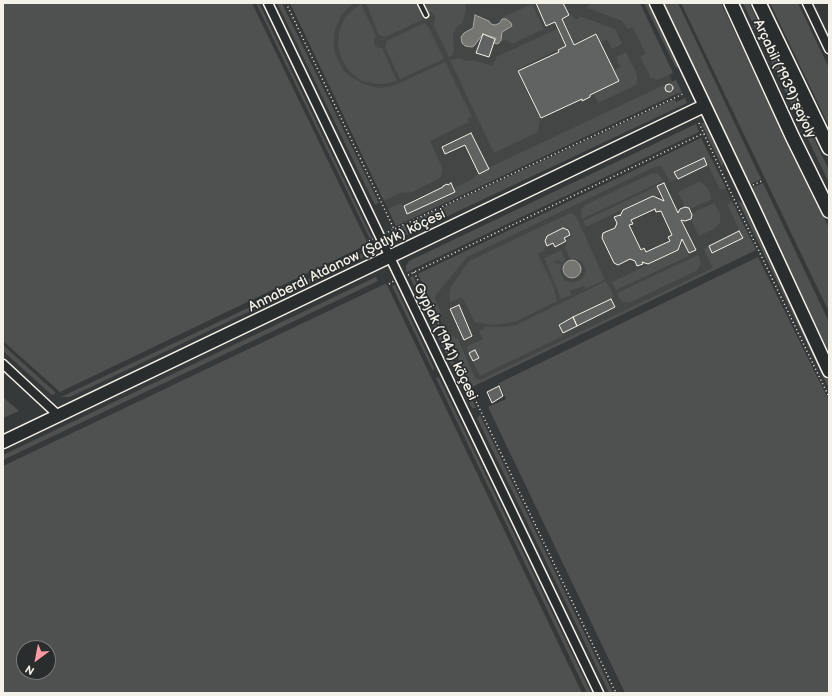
<!DOCTYPE html>
<html>
<head>
<meta charset="utf-8">
<style>
	body { margin:0 }
	#map { position:relative; width:832px; height:696px; overflow:hidden; background:#363939; font-family:"Balsamiq Sans",sans-serif }
	canvas { display:block }
	.frame { position:absolute; inset:0; border:4px solid #f4f1e8; pointer-events:none }
	.north { position:absolute; left:16px; top:640px; width:40px; height:40px; box-sizing:border-box; background:#2a2d2e; border:1px solid #7b7b78; border-radius:50%; rotate:212deg; font-size:11px; font-weight:700; line-height:16px; text-align:center; color:#f4f1e8 }
	.north::after { content:''; display:block; margin:auto; width:14px; height:18px; background:#ff9aa2; clip-path:polygon(50% 0,100% 100%,50% 72%,0 100%) }
</style>
</head>
<body>
<div id="map">
<canvas width="832" height="696"></canvas>
<div class="frame"></div>
<div class="north">N</div>
</div>
<script>
const g = document.querySelector('canvas').getContext('2d');
g.lineJoin = 'round';
function paint(path, color) {
  g.fillStyle = color;
  g.fill(path, 'evenodd');
}
function toPath(rows) {
  const path = new Path2D();
  for (const r of rows) {
    if (r.length === 3) {
      path.moveTo(r[0] + r[2], r[1]);
      path.arc(r[0], r[1], r[2], 0, 2 * Math.PI);
      continue;
    }
    path.moveTo(r[0], r[1]);
    for (let i = 2; i < r.length; i += 2) path.lineTo(r[i], r[i + 1]);
  }
  return path;
}
function stroke(path, color, width, dash) {
  g.strokeStyle = color;
  g.lineWidth = width;
  g.lineCap = dash ? 'butt' : 'round';
  g.setLineDash(dash || []);
  g.stroke(path);
}
function write(font, color, halo, rows, align = 'center') {
  g.font = font + ' "Balsamiq Sans",sans-serif';
  g.lineWidth = 3.5;
  g.setLineDash([]);
  g.textBaseline = 'middle';
  g.strokeStyle = halo;
  g.fillStyle = color;
  for (const [text, x, y, turn = 0] of rows) {
    g.save();
    g.translate(x, y);
    g.rotate((+turn || 0) * Math.PI / 180);
    g.textAlign = isNaN(turn) ? turn : align;
    if (halo) g.strokeText(text, 0, 0);
    g.fillText(text, 0, 0);
    g.restore();
  }
}
paint(toPath([
	[290,3,635,3,678,93,396,226],
	[701,138,756,250,472,387,418,274]
]), '#434645');
paint(toPath([
	[3,3,252,3,368,244,60,392,3,341],
	[256,3,259,3,372,238,370,239],
	[277,3,282,3,379,203,375,205],
	[290,3,353,3,342,14,336,27,334,35,334,50,340,64,344,71,350,76,363,84,378,88,393,86,445,62,472,117,467,119,469,122,430,141,442,167,442,173,440,178,412,192,400,193,384,201],
	[366,3,417,3,423,15,422,20,385,37,379,35],
	[423,3,465,3,466,9,463,22,456,28,453,35,454,50,452,56,449,57,433,24,435,21,435,16,431,12,427,12],
	[591,3,640,3,673,73,657,80,651,78,640,57,646,54,633,27,628,29,622,21,588,8,587,7],
	[644,3,649,3,679,65,676,68],
	[662,3,678,3,761,179,749,185],
	[681,3,721,3,829,228,829,312],
	[743,3,749,3,829,170,829,183],
	[770,3,798,3,829,68,829,126],
	[361,4,376,36,374,39,374,44,378,48,382,48,397,81,384,84,377,84,362,81,350,72,342,60,338,46,339,31,345,18,350,12],
	[532,4,544,29,512,44,507,40,504,40,502,43,501,38,502,32,505,29,511,28,512,25,506,19,501,18],
	[571,15,575,19,578,19,579,16,615,29,622,44,612,49,607,39,601,42,597,33,574,43,563,19],
	[424,23,428,26,444,59,400,79,385,47,387,41],
	[557,29,565,46,516,70,540,119,538,132,494,153,450,60,460,58,466,61,473,60,493,66,496,57],
	[626,52,637,75,637,83,634,86,598,103,594,94,620,81,615,70,620,67,616,57],
	[676,80,682,92,679,94,678,93,396,226,388,209,399,204,403,205,408,214,455,192,454,188,475,178,475,176,489,169,488,168,664,85,668,93,674,91,671,82],
	[685,98,687,103,393,242,389,234,395,231,395,230,675,99,676,102],
	[701,123,705,123,709,127,724,159,722,167],
	[696,124,699,132,407,272,406,271,406,266,409,261],
	[701,138,726,188,722,190,720,189,704,157,674,171,677,178,670,182,662,167,659,166,654,167,467,257,435,296,435,299,442,315,438,316,418,274],
	[656,173,660,176,663,181,582,219,581,210,585,205,651,174],
	[700,182,707,187,712,199,690,209,685,207,678,192,696,183],
	[763,183,829,322,829,353,751,188],
	[657,186,661,194,657,196,653,195,586,227,583,221],
	[732,201,756,250,472,387,448,337,452,336,458,339,475,378,480,380,713,268,705,252,705,248,708,246,712,253,743,238,728,206,728,204],
	[738,201,746,205,829,378,829,389],
	[714,203,720,214,720,223,714,229,699,236,691,219,692,213],
	[570,213,576,216,605,280,585,289,584,286,570,291,572,295,561,299,544,258,561,250,565,260,563,263,556,260,555,263,562,264,560,271,564,280,573,283,583,278,586,270,581,261,570,258,565,248,568,239,572,237,569,229,563,227,546,236,544,241,547,247,544,248,545,250,538,254,553,285,557,301,515,322,491,325,475,322,462,297,451,302,449,296,450,288,469,261],
	[683,242,689,256,616,290,612,282,679,250],
	[365,252,366,256,70,397,61,397],
	[698,255,701,264,696,271,629,303,623,302,620,299,617,293],
	[758,257,829,401,829,693,625,693,488,407,506,399,499,383],
	[413,276,438,329,435,331,410,277],
	[376,277,378,281,3,460,3,455],
	[606,281,614,297,558,324,563,336,480,376,466,347,483,339,479,331,484,329,485,326,505,327,516,325],
	[385,284,387,285,582,693,3,693,3,466],
	[24,648,48,648,48,672,24,672],
	[395,285,434,368,433,371,392,286],
	[441,335,476,408,472,408,438,337],
	[3,345,56,393,52,395,3,351],
	[438,377,439,378,591,693,587,693,436,378],
	[3,397,19,411,3,418],
	[480,415,613,693,609,693,477,418]
]), '#4e514f');
const water = toPath([
	[475,15,489,21,491,24,495,25,500,23,502,19,506,19,511,23,512,26,502,32,501,40,498,44,494,43,496,38,483,34,474,46,472,47,465,46,462,43,461,37,464,33,473,28,475,15],
	[572,269,9]
]);
paint(water, '#757572');
stroke(water, '#a8a7a1', 1);
const building = toPath([
	[536,3,563,3,569,15,562,19,574,45,596,34,619,81,590,95,590,97,582,101,582,99,541,118,518,71,559,52,558,50,566,46,555,22,546,26,536,3],
	[483,34,495,39,489,57,476,53,483,34],
	[669,88,4],
	[471,133,489,169,479,174,465,145,445,154,442,147,471,133],
	[704,158,707,165,678,179,674,172,704,158],
	[451,183,455,192,407,214,404,206,443,187,443,186,447,184,448,185,451,183],
	[664,183,678,213,680,209,685,207,689,208,692,215,691,219,685,221,681,220,696,250,689,253,682,239,678,250,648,264,642,262,643,264,637,266,635,261,630,259,618,265,614,263,602,238,603,233,615,228,617,223,614,217,620,215,620,216,623,210,653,196,664,201,657,186,664,183],
	[655,209,656,212,661,211,672,235,668,237,670,241,646,252,644,248,641,250,629,225,633,224,631,220,655,209],
	[563,228,568,230,570,235,564,238,566,241,555,247,553,243,547,246,545,241,547,236,563,228],
	[739,231,743,238,712,253,709,246,739,231],
	[611,299,615,307,577,326,573,317,611,299],
	[459,305,472,336,464,340,450,309,459,305],
	[573,317,577,326,563,333,559,325,573,317],
	[475,350,479,358,473,361,469,353,475,350],
	[499,386,503,396,492,403,487,392,499,386]
]);
paint(building, '#616362');
stroke(building, '#f4f1e8', 1);
const lane = toPath([
	[420,3,426,15]
]);
const street = toPath([
	[268,3,599,693],
	[807,3,829,49],
	[3,364,59,416]
]);
const secondary = toPath([
	[656,3,753,207,829,371],
	[3,442,704,106]
]);
const primary = toPath([
	[731,3,792,136,829,211],
	[759,3,829,148]
]);
stroke(lane, '#f4f1e8', 7);
stroke(street, '#f4f1e8', 11);
stroke(secondary, '#f4f1e8', 15);
stroke(primary, '#f4f1e8', 16);
stroke(toPath([
	[286,3,394,229],
	[699,123,732,195,829,397],
	[753,185,764,180],
	[388,232,685,93],
	[369,241,373,239],
	[414,272,616,693],
	[408,275,704,133],
	[389,284,394,281]
]), '#f4f1e8', 1.5, [1, 3]);
stroke(lane, '#2a2d2e', 4);
stroke(street, '#2a2d2e', 8);
stroke(secondary, '#2a2d2e', 12);
stroke(primary, '#2a2d2e', 13);
write('14px', '#f4f1e8', '#2a2d2e', [
	["Arçabil (1939) şaýoly",784,79,65],
	["Annaberdi Atdanow (Şatlyk) köçesi",347,261,-26],
	["Gypjak (1941) köçesi",445,342,64]
]);
</script>
</body>
</html>
